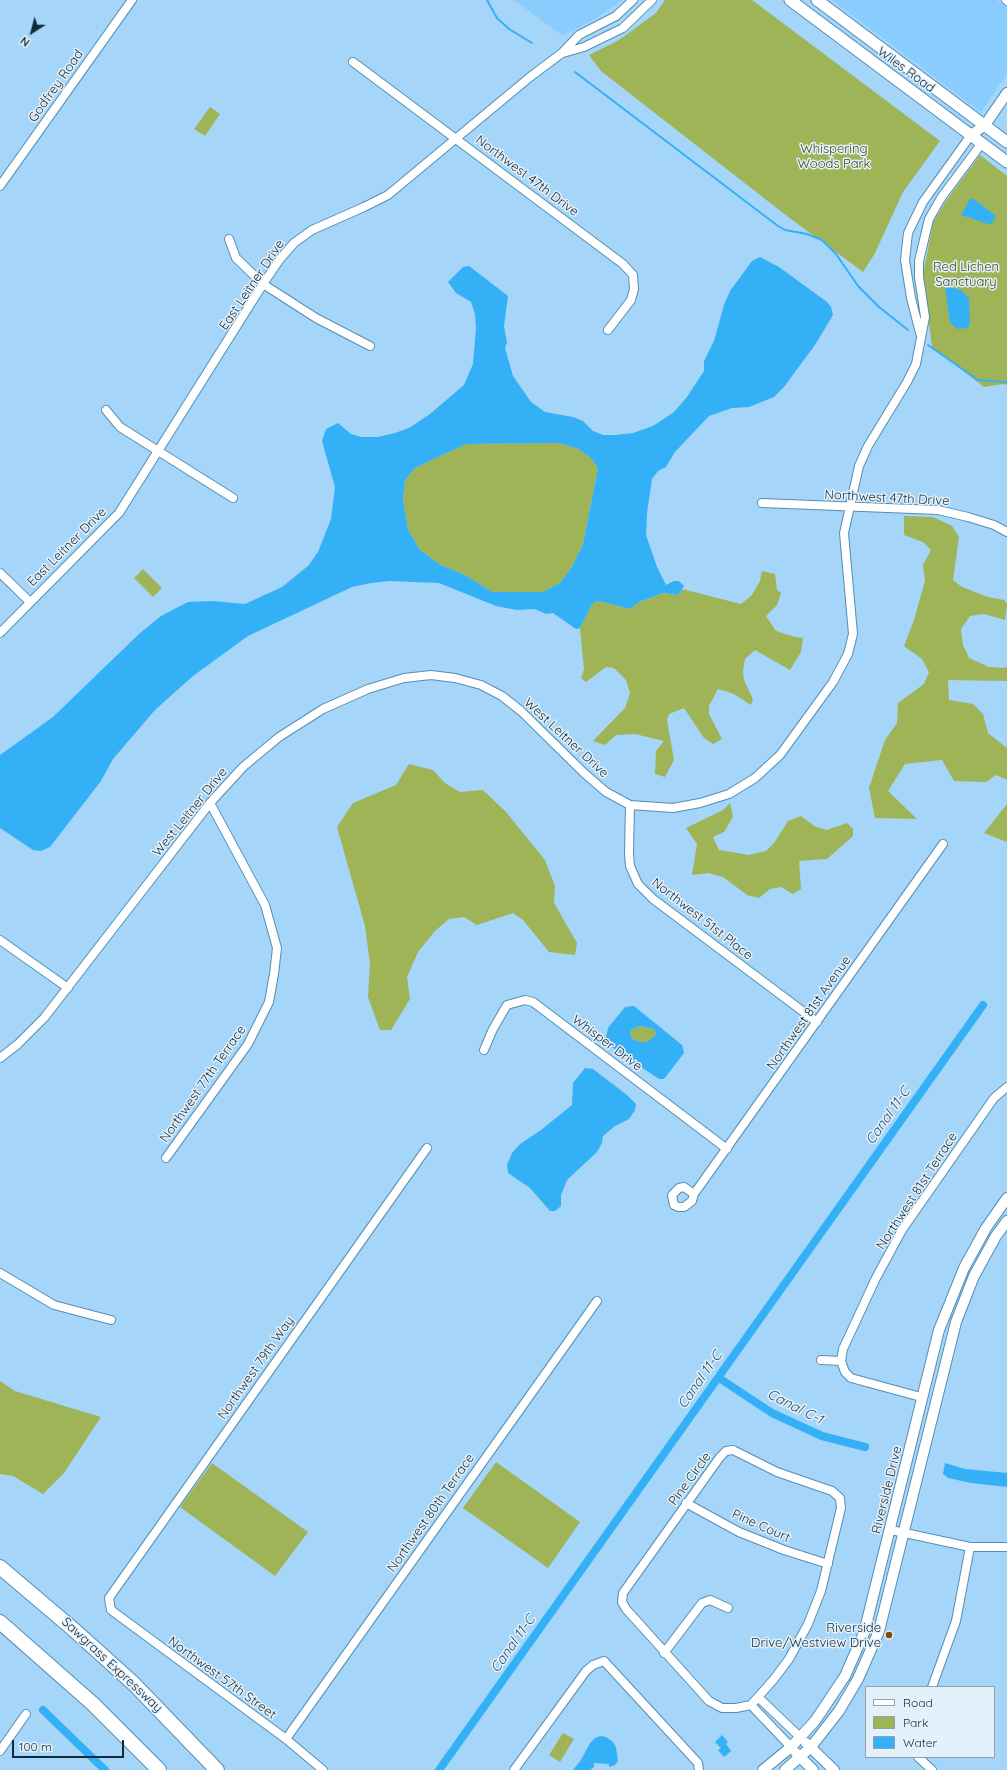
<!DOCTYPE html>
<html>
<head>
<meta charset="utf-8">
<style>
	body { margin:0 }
	#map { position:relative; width:1007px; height:1770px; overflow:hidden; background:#a5d5f8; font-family:Quicksand,sans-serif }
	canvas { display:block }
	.legend { position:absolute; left:865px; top:1686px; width:130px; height:72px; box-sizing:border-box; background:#e5f1fa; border:1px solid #90a1ad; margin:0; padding:5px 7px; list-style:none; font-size:12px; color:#112a3a }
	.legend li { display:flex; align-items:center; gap:8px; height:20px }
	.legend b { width:20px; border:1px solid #90a1ad }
	.north { position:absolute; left:12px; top:12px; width:40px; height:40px; -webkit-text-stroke:3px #e5f1fa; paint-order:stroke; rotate:216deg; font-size:11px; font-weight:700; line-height:16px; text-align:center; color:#112a3a }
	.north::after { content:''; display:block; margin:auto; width:14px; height:18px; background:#112a3a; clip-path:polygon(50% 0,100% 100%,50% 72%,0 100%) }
	.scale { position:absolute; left:12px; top:1740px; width:112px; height:18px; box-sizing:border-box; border:2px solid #112a3a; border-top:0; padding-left:5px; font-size:12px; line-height:14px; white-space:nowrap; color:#112a3a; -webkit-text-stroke:3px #e5f1fa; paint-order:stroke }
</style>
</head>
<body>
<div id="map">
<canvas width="1007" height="1770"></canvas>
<ul class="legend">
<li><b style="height:5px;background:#fff"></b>Road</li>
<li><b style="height:11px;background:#9fb457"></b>Park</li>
<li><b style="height:11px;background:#34b0f7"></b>Water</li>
</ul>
<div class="north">N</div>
<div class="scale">100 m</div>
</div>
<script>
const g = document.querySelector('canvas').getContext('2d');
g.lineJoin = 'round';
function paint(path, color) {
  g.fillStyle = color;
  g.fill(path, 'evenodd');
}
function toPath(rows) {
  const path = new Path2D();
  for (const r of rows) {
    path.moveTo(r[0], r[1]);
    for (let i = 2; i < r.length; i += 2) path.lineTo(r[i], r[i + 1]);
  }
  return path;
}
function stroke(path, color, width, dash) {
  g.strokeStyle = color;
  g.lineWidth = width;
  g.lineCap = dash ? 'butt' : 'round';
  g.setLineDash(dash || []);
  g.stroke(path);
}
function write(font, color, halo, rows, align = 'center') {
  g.font = font + ' Quicksand,sans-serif';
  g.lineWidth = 3;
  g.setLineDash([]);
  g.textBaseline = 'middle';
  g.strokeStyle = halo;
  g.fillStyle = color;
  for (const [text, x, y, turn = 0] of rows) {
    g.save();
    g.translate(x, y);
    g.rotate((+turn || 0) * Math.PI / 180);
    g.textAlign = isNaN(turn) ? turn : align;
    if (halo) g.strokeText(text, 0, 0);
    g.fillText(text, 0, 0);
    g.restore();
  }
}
paint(toPath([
	[514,0,623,0,598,17,563,36],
	[832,0,997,0,1007,8,1007,74,981,112]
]), '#88cdfd');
paint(toPath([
	[665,0,752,0,940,141,903,192,875,253,863,272,787,216,624,89,601,71,589,55,619,40,656,13],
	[210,107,220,114,205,136,194,129],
	[980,155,1007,176,1007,385,1003,384,984,387,932,347,923,275,933,223,946,201],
	[559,443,579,449,591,458,598,468,583,544,572,567,560,583,543,592,492,592,465,575,439,564,419,549,408,529,403,499,405,480,415,468,466,444],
	[904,516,933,517,952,526,959,537,953,580,962,587,988,597,1004,600,1007,604,1005,620,984,614,970,616,961,629,963,645,969,658,989,667,1003,668,1007,667,1007,681,948,680,949,700,973,704,983,714,988,733,1007,748,1007,780,996,775,986,782,954,781,942,760,905,764,888,791,917,819,875,818,869,788,885,740,897,723,898,703,924,684,929,672,922,659,904,646,914,620,925,581,923,565,931,550,923,542,904,535],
	[143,569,162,588,153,597,134,578],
	[762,571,775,574,777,590,781,593,777,605,766,616,776,631,795,637,803,638,801,652,790,670,755,650,745,659,743,670,744,680,753,699,751,705,734,694,718,689,709,706,709,714,722,739,713,744,704,738,684,708,669,714,667,720,674,760,665,777,655,774,656,751,664,741,635,734,616,735,605,745,593,741,625,708,630,693,626,680,614,668,606,667,586,682,581,678,584,669,580,628,591,606,595,602,599,601,630,609,639,602,663,593,678,595,682,589,741,604,752,595,760,581],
	[409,764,433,770,445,783,460,792,483,790,506,812,545,860,555,886,554,903,577,943,575,955,549,952,523,920,513,913,477,925,464,917,449,919,435,931,418,952,407,977,410,999,391,1030,380,1030,368,997,370,964,365,926,337,827,353,803,396,785],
	[730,803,733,817,724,832,713,837,719,850,749,855,766,851,774,843,788,821,801,816,816,827,827,830,847,823,853,829,853,836,827,859,799,861,801,889,793,894,781,887,770,889,759,898,747,895,723,877,708,873,692,875,697,844,686,828,723,810],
	[1007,804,1007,842,984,833],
	[640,1026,654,1029,656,1033,655,1036,647,1042,640,1042,633,1039,630,1035,631,1030],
	[0,1381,15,1391,101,1417,64,1473,43,1494,13,1476,0,1474],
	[496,1462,580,1522,548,1568,463,1508],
	[212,1463,308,1532,275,1576,180,1507],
	[563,1733,574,1739,560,1762,549,1755]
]), '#9fb457');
paint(toPath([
	[970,199,974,199,996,216,991,225,961,215],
	[760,257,779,267,827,302,831,307,833,315,815,345,784,387,774,397,749,407,732,408,709,416,675,452,666,467,658,471,652,479,647,513,646,535,657,567,666,585,674,581,679,581,684,586,678,595,663,593,639,602,630,609,599,601,595,602,591,606,580,628,576,629,553,613,546,614,535,609,517,610,496,606,439,583,389,581,371,583,352,587,248,636,193,676,155,710,113,759,101,781,50,847,41,851,33,850,0,828,0,755,53,717,140,633,161,616,188,602,212,601,245,604,282,587,308,566,318,552,331,519,335,487,322,441,326,429,338,423,351,434,361,437,378,437,395,433,409,428,430,414,464,385,473,364,476,329,475,314,471,302,456,293,448,282,463,267,469,266,508,296,504,326,507,343,505,348,513,376,531,402,545,412,573,417,583,421,593,431,603,435,616,435,633,433,653,426,674,412,687,397,704,371,704,361,714,341,724,305,730,291,752,261],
	[559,443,579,449,591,458,598,468,583,544,572,567,560,583,543,592,492,592,465,575,439,564,419,549,408,529,403,499,405,480,415,468,466,444],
	[947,286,961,290,969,298,970,324,968,328,957,329,950,322,945,288],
	[634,1006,682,1045,684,1053,664,1079,659,1079,616,1050,605,1041,608,1028,625,1007],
	[640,1026,654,1029,656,1033,655,1036,647,1042,640,1042,633,1039,630,1035,631,1030],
	[585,1068,593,1069,627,1095,636,1104,635,1110,629,1119,615,1126,603,1136,602,1143,597,1152,567,1180,561,1195,561,1206,555,1211,550,1211,530,1188,508,1173,507,1165,512,1153,520,1144,541,1130,572,1105,573,1083],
	[945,1463,965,1469,1007,1473,1007,1487,971,1483,948,1478,943,1474],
	[722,1735,728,1742,726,1744,731,1751,724,1757,718,1750,721,1748,715,1742],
	[600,1736,606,1737,613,1742,616,1747,618,1761,615,1765,609,1767,609,1764,594,1763,594,1767,590,1770,573,1770,581,1760,590,1743,595,1738]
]), '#34b0f7');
stroke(toPath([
	[487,0,497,18,509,29,532,43],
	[575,72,778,226,785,230,807,234,822,240,836,254,858,286,879,307,908,330],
	[928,345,978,380,1007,382]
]), '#34b0f7', 2);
stroke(toPath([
	[719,1378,772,1413,822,1436,865,1447],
	[43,1710,105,1770],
	[439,1770,983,1005]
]), '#34b0f7', 8);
const minor = toPath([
	[1006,0,1007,1],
	[563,53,584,47,623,28,652,0],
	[353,62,623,264,633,275,634,289,631,300,608,330],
	[0,186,132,0],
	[229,239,236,258,263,284,316,318,370,346],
	[920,333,911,298,905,260,908,233,923,202,971,135],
	[106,410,120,427,233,498],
	[762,503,938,510,968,517,994,525,1007,532],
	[0,573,30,602],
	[0,633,119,513,263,284,280,259,294,243,312,230,364,207,388,195,530,77,562,53,579,35,616,16,633,0],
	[630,805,629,853,630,866,638,884,653,899,817,1022],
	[0,940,68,988],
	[484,1050,493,1029,507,1005,525,1000,533,1002,727,1149],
	[0,1058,18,1044,44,1018,210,803,243,767,279,737,323,709,368,689,404,678,431,675,455,678,481,685,502,696,521,711,584,773,606,792,630,805,673,808,700,803,729,794,755,778,780,755,833,682,848,654,853,634,844,533,859,466,868,446,907,382,916,364,925,317,919,277,919,261,929,219,941,198,982,143],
	[166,1158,248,1044,269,1002,274,974,277,948,265,905,210,803],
	[694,1194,684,1187,679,1188,672,1195,674,1205,678,1207,684,1207,692,1201,694,1194,943,844],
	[0,1273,54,1305,111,1320],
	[821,1360,841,1361,845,1372,851,1378,921,1397],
	[841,1361,843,1349,876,1278,902,1230,994,1098,1007,1087],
	[733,1450,777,1472,832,1491,840,1498,841,1508,821,1591,808,1624,789,1659,774,1679,751,1705,736,1708,722,1708,709,1701,626,1609,622,1602,623,1593,720,1457,726,1451,733,1450],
	[686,1503,739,1532,784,1550,828,1564],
	[891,1530,970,1547,1007,1547],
	[664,1653,702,1603,710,1600,728,1608],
	[932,1687,956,1621,970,1547],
	[758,1697,800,1737],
	[751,1705,791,1747],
	[286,1739,597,1301],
	[0,1751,26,1714],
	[918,1757,932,1770],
	[323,1770,286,1739,111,1610,109,1598,427,1148],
	[514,1770,586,1671,593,1665,604,1661,698,1763,699,1770]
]);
const tertiary = toPath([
	[971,135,985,125,1007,93],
	[806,1743,834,1770],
	[796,1753,813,1770],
	[763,1770,791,1747,815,1721,845,1676,864,1633,939,1330,964,1268,986,1228,1007,1198],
	[785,1770,811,1747,839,1711,858,1679,879,1631,956,1322,974,1276,996,1236,1007,1221]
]);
const secondary = toPath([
	[790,0,1007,162],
	[817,0,1007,142]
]);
const motorway = toPath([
	[0,1567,73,1629,134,1684,217,1770],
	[0,1622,93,1704,159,1770]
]);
stroke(minor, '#538eb7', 10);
stroke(tertiary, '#538eb7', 12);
stroke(secondary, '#538eb7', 13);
stroke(motorway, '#538eb7', 16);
stroke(minor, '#fff', 8);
stroke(tertiary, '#fff', 10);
stroke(secondary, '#fff', 11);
stroke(motorway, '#fff', 14);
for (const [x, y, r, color] of [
	[889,1635,4,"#844803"]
]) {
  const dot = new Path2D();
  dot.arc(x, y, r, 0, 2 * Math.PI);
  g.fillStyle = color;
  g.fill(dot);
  stroke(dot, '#e5f1fa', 1.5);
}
write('13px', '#112a3a', '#e5f1fa', [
	["Wiles Road",906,70,36],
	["Godfrey Road",56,86,-55],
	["Northwest 47th Drive",527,176,37],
	["East Leitner Drive",252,285,-56],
	["Northwest 47th Drive",887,498,3],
	["East Leitner Drive",67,547,-45],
	["West Leitner Drive",566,738,43],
	["West Leitner Drive",190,812,-51],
	["Northwest 51st Place",702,919,38],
	["Northwest 81st Avenue",809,1013,-55],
	["Whisper Drive",607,1043,37],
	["Northwest 77th Terrace",203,1084,-55],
	["Northwest 81st Terrace",917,1191,-57],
	["Northwest 79th Way",256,1368,-55],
	["Pine Circle",690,1479,-54],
	["Riverside Drive",887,1490,-76],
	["Northwest 80th Terrace",431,1513,-55],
	["Pine Court",761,1526,24],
	["Sawgrass Expressway",112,1665,43],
	["Northwest 57th Street",222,1678,36]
]);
write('13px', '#3e4718', '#e5f1fa', [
	["Whispering",834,149],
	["Woods Park",834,164],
	["Red Lichen",966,267],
	["Sanctuary",966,282]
]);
write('13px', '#112a3a', '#e5f1fa', [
	["Riverside",881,1628],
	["Drive/Westview Drive",881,1643]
], 'right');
write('italic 14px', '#255371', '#e5f1fa', [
	["Canal 11-C",888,1116,-55],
	["Canal 11-C",700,1380,-55],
	["Canal C-1",795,1407,27],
	["Canal 11-C",513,1644,-55]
]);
</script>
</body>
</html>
